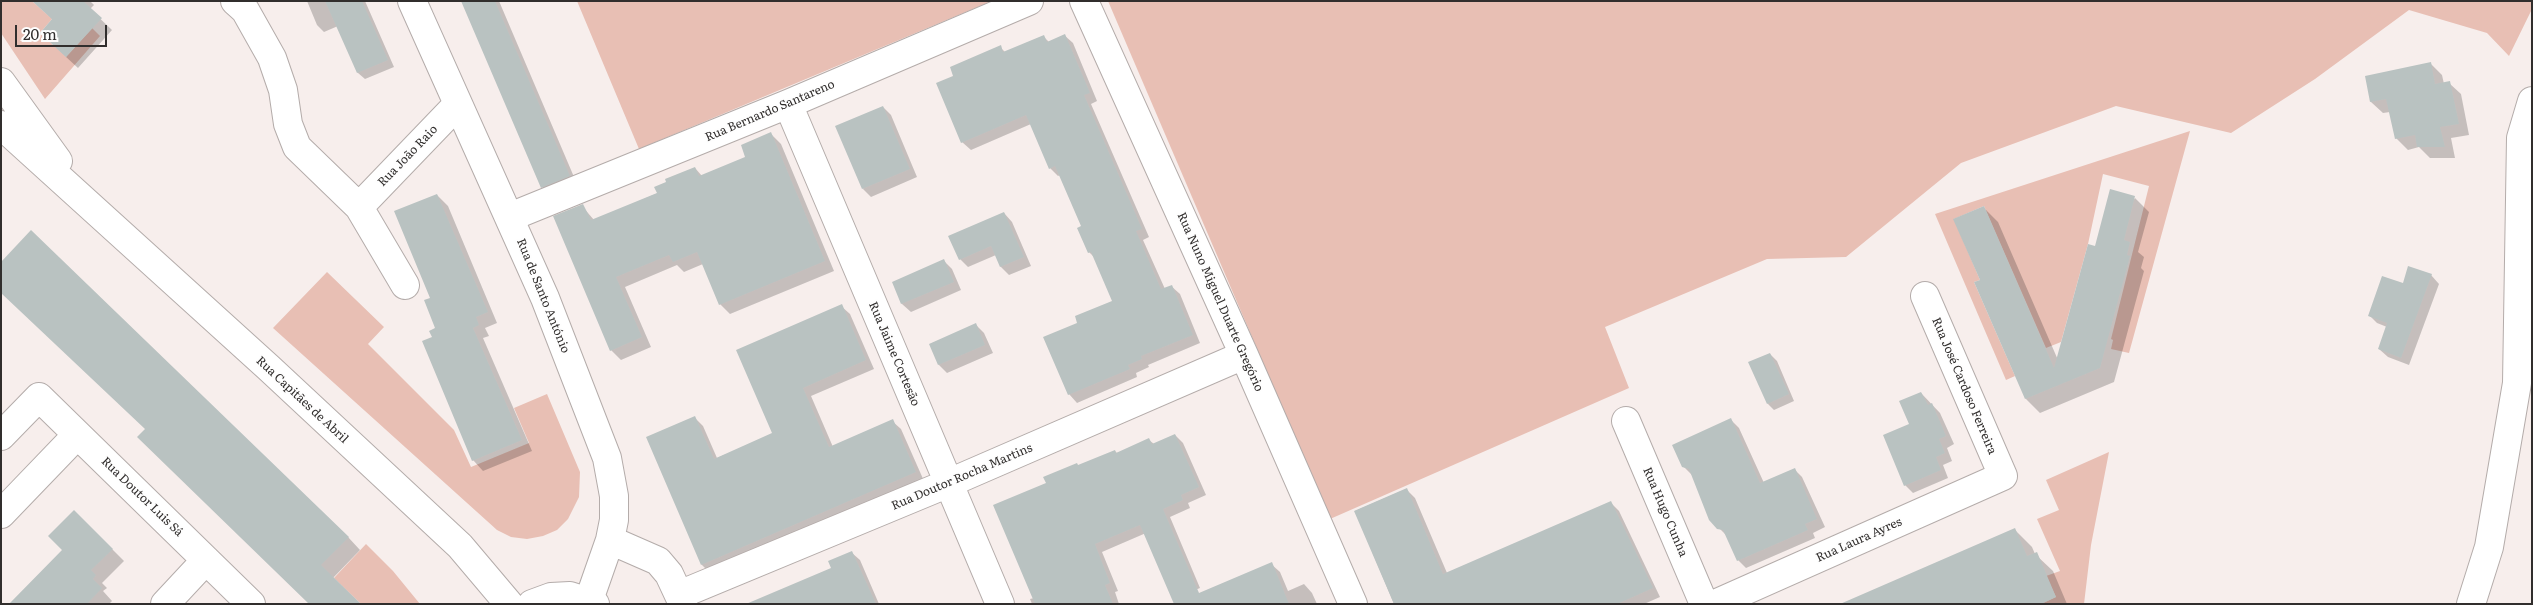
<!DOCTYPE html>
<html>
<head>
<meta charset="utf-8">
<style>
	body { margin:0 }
	#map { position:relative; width:2533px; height:605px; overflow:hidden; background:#f7eeec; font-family:Literata,serif }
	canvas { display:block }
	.frame { position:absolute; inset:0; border:2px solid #312e2d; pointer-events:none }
	.scale { position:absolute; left:15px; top:25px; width:92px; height:22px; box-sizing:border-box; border:2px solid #312e2d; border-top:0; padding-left:6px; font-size:15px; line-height:18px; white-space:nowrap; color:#312e2d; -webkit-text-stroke:4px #fefefe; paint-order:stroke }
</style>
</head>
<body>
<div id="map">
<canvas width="2533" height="605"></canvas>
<div class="frame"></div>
<div class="scale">20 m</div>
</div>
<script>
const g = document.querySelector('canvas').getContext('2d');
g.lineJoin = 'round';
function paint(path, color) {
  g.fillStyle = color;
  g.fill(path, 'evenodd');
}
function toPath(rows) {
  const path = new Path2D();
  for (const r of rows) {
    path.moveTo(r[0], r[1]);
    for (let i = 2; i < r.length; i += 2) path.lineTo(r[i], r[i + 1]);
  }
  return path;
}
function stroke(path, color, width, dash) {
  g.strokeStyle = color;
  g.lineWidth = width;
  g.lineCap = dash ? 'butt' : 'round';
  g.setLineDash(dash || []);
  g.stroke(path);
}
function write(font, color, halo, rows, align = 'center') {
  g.font = font + ' Literata,serif';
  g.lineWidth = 4;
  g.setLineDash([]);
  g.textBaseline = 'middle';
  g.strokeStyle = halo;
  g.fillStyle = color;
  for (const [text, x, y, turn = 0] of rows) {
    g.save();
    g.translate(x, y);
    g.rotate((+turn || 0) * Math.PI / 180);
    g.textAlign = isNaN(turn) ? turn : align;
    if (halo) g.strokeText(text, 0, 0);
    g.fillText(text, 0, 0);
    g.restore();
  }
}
paint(toPath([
	[1,1,32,1,52,19,40,33,66,57,92,28,100,36,45,99,1,33],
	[577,1,992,1,639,149],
	[1108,1,2532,1,2532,9,2509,56,2487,33,2409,10,2315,79,2231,133,2116,106,1961,163,1846,257,1767,259,1605,327,1629,388,1330,519],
	[2190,131,2129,353,2111,349,2113,340,2111,339,2149,186,2103,174,2088,244,2061,342,2046,348,1984,206,1954,219,1980,280,1974,282,2015,376,2006,380,1935,214],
	[327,272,384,327,368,344,454,430,471,467,529,443,514,408,547,394,580,472,579,497,568,519,557,530,543,536,527,539,511,537,497,530,273,328],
	[2109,452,2091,545,2084,604,2041,604,2056,597,2046,576,2060,571,2037,519,2059,510,2046,480],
	[366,544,393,571,420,604,361,604,334,578]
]), '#e8bfb4');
paint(toPath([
	[33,1,90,1,94,5,90,9,112,30,78,68,53,45,53,20],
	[307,1,365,1,394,67,365,79,358,73,338,26,324,32,317,25],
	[462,1,499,1,577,184,550,195,542,187],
	[1064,35,1073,43,1097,101,1091,104,1149,237,1143,240,1165,289,1171,286,1180,294,1200,343,1148,365,1149,367,1136,373,1137,377,1077,403,1069,394,1079,323,1114,302,1095,258,1089,252,1083,226,1060,175,1058,176,1050,168,1031,124,971,150,962,142,955,77,1000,47,1005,52,1043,36,1049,42],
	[2430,63,2442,75,2444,84,2449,83,2461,94,2469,135,2451,138,2455,158,2430,158,2419,147,2408,150,2396,138,2390,112,2383,113,2371,102,2366,77],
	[883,107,891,115,917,177,871,197,863,189],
	[771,134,781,144,834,271,730,314,720,304,703,264,684,272,677,265,625,287,651,347,621,360,611,350,582,206,594,220,658,193,695,168,702,176,747,157],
	[437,195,448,206,497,323,485,328,489,336,483,338,532,451,483,471,473,460,434,338,437,328,432,298],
	[2135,198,2149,212,2138,252,2144,257,2141,268,2144,271,2114,382,2040,413,2026,399,1981,280,1984,208,1998,222,2058,360,2096,248],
	[1004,213,1012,222,1031,266,1009,275,1001,267,996,255,968,267,960,259],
	[944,261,952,269,961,290,911,312,902,304,894,283],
	[2431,275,2439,284,2409,365,2388,357,2379,349,2387,327,2377,323,2369,315,2403,284],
	[841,306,850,314,874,369,811,396,833,447,892,421,901,429,924,481,710,573,702,565,694,417,703,426,717,458,774,434],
	[976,325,984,333,993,353,947,373,939,365,930,344],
	[1770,354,1777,361,1794,401,1774,410,1768,404],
	[1921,393,1940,413,1954,444,1947,448,1952,461,1943,465,1948,478,1913,493,1905,485,1910,425],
	[1731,420,1739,428,1764,483,1794,469,1802,477,1825,527,1813,533,1815,538,1746,568,1738,560,1727,536,1710,519,1692,475,1683,466],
	[146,429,348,537,360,550,333,578],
	[1175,435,1183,443,1206,495,1188,503,1190,508,1170,517,1200,588,1178,597,1146,533,1102,552,1118,591,1115,592,1119,604,1032,604,1030,599,1034,598,1047,484,1079,466,1115,451,1117,453,1149,440,1154,444],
	[1406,489,1415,498,1447,573,1611,503,1619,511,1660,597,1644,604,1394,604,1355,511],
	[74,511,124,561,102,583,107,588,103,591,112,601,109,604,10,604,63,550],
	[2015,530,2032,547,2035,554,2053,571,2067,604,1844,604],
	[852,553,860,560,879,604,748,604,833,568],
	[1271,564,1280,572,1288,591,1304,584,1312,593,1317,604,1246,604]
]), '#0003');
paint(toPath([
	[32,1,83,1,102,18,66,57,40,33,52,19],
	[325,1,362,1,388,60,357,73],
	[461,1,495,1,570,176,541,188],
	[1065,34,1090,93,1084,95,1142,229,1136,231,1161,289,1172,285,1193,335,1141,356,1142,359,1128,365,1130,369,1068,395,1043,337,1077,323,1075,316,1112,301,1091,252,1088,253,1077,228,1081,226,1055,166,1049,169,1026,115,961,143,936,83,953,76,950,67,1001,45,1003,52,1044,35,1047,42],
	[2431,62,2435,84,2450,81,2459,124,2440,127,2445,147,2417,147,2415,135,2395,139,2386,99,2370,102,2365,76],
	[883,106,910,169,862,189,835,126],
	[771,132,825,261,719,305,697,252,673,262,669,255,616,277,642,337,610,351,553,216,583,204,591,220,657,193,654,187,666,182,665,179,695,167,699,176,745,157,741,145],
	[2110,189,2135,196,2124,240,2130,242,2127,255,2130,256,2100,368,2025,399,1974,282,1980,280,1953,219,1984,206,2054,368,2088,244,2095,246],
	[437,194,488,312,476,317,479,325,473,328,522,440,472,461,422,341,432,337,429,331,435,328,424,300,430,298,394,211],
	[1004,212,1024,257,1000,267,991,246,959,260,948,236],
	[31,230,349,537,321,565,361,604,309,604,137,437,145,429,1,293,1,262],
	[944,259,954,282,901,304,892,282],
	[2408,266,2432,274,2401,358,2378,349,2387,323,2368,316,2382,276,2403,283],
	[842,304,866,360,803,388,829,447,893,419,916,472,701,565,646,437,695,416,714,459,772,433,736,350],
	[976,323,985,345,938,365,929,344],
	[1770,353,1789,394,1767,404,1748,362],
	[1921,392,1928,405,1932,403,1946,436,1939,439,1945,453,1936,457,1941,470,1904,486,1883,435,1909,424,1899,401],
	[1731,418,1760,483,1795,468,1817,519,1805,524,1808,530,1737,561,1723,530,1717,529,1709,520,1689,469,1682,467,1672,445],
	[1175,434,1199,487,1181,495,1183,500,1163,509,1199,593,1272,562,1289,604,1174,604,1140,525,1095,544,1110,583,1105,585,1113,604,1035,604,993,505,1046,483,1043,477,1077,463,1078,465,1115,450,1116,453,1149,438,1152,444],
	[1407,488,1443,574,1611,501,1653,588,1617,604,1394,604,1354,511],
	[74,510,113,549,91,570,96,575,93,579,102,588,87,604,9,604,62,550,48,536],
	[2015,528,2027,556,2037,552,2056,597,2041,604,1840,604],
	[852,551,876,604,746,604,831,568,828,561]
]), '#b9c2c1');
const minor = toPath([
	[235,1,245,10,272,58,283,90,288,124,297,147,359,207,405,285],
	[412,1,545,298,607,458,614,496,614,520,610,540,589,600],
	[1084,1,1244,355,1353,604],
	[788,104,1000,604],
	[359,207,458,104],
	[510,217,788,104,1029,1],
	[1626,421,1704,604],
	[1,436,39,397,251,604],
	[1,514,77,435],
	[610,540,658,561,669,574,683,604],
	[679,595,949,483,1244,355],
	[165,604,206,560],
	[1715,604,2003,476,1925,296]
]);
const secondary = toPath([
	[1,82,58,161],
	[1,125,269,368,460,546,509,604],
	[532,604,551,597,570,596,595,604]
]);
const primary = toPath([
	[2471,604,2489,547,2517,383,2521,138,2532,101]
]);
stroke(minor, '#b4acaa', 30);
stroke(secondary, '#b4acaa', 30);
stroke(primary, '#b4acaa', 30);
stroke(minor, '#fff', 28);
stroke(secondary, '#fff', 28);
stroke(primary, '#fff', 28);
write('12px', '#312e2d', '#fefefe', [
	["Rua Bernardo Santareno",770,111,-23],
	["Rua João Raio",408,156,-46],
	["Rua de Santo António",543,296,68],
	["Rua Nuno Miguel Duarte Gregório",1220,302,66],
	["Rua Jaime Cortesão",894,354,67],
	["Rua José Cardoso Ferreira",1964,386,67],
	["Rua Capitães de Abril",302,400,43],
	["Rua Doutor Rocha Martins",962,477,-23],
	["Rua Doutor Luis Sá",142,497,44],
	["Rua Hugo Cunha",1665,512,67],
	["Rua Laura Ayres",1859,540,-24]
]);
</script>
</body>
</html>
